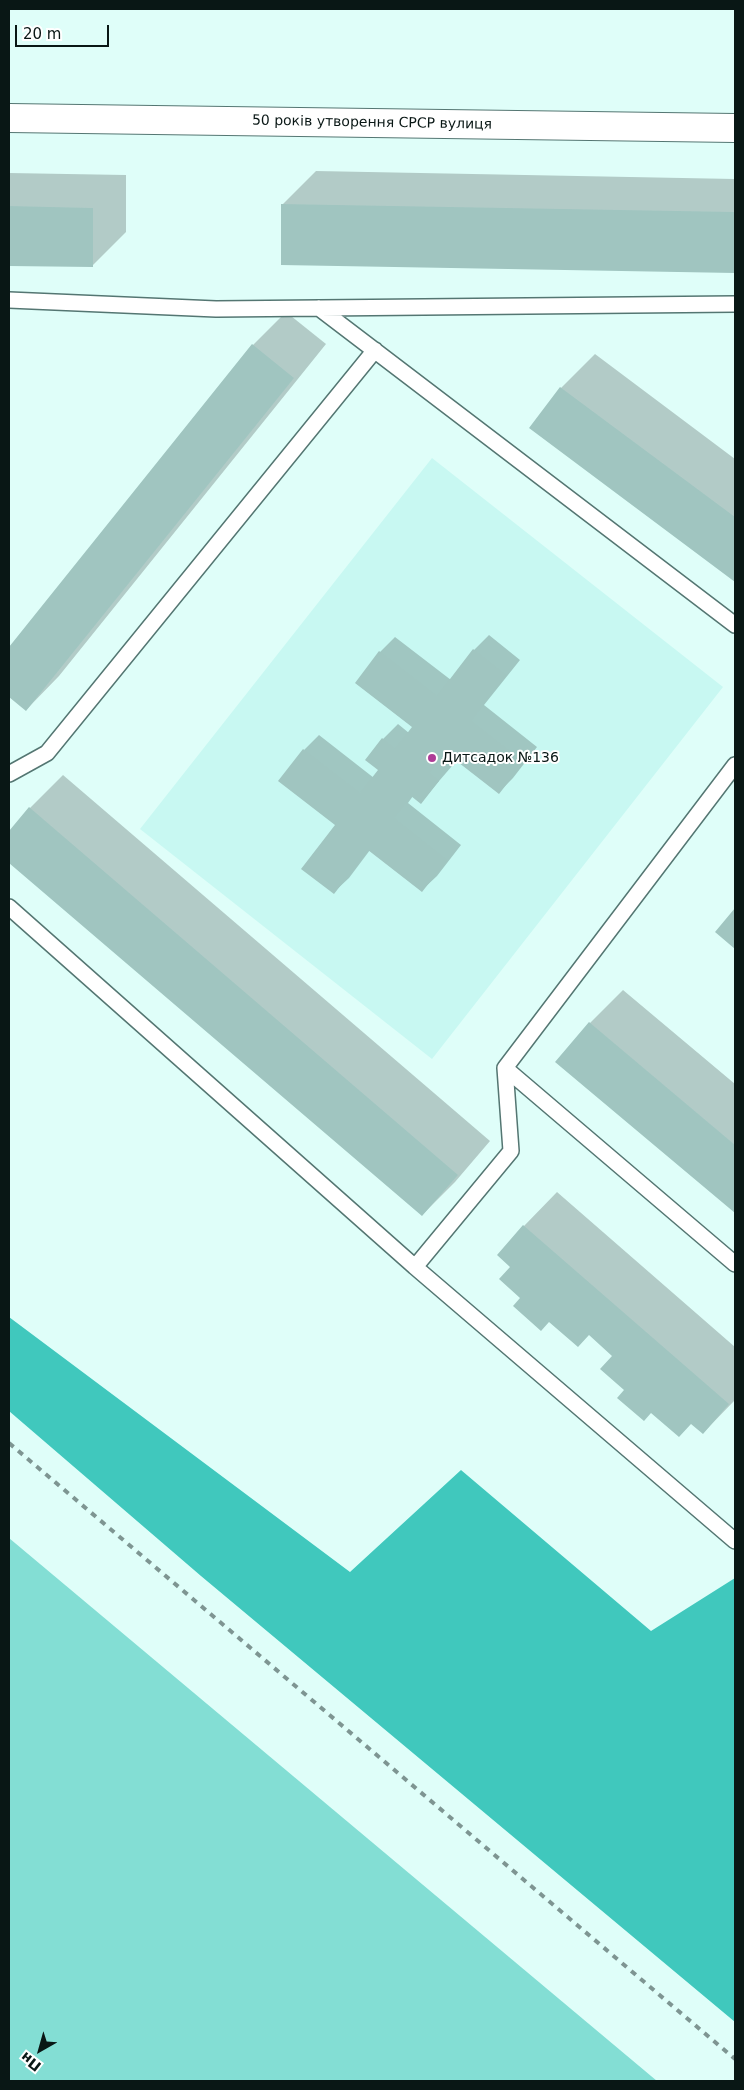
<!DOCTYPE html>
<html>
<head>
<meta charset="utf-8">
<style>
	body { margin:0 }
	#map { position:relative; width:744px; height:2090px; overflow:hidden; background:#dffef9; font-family:"DejaVu Sans",sans-serif }
	canvas { display:block }
	.frame { position:absolute; inset:0; border:10px solid #091715; pointer-events:none }
	.north { position:absolute; left:15px; top:2025px; width:50px; height:50px; -webkit-text-stroke:4px #fff; paint-order:stroke; rotate:218deg; font-size:14px; font-weight:700; line-height:20px; text-align:center; color:#091715 }
	.north::after { content:''; display:block; margin:auto; width:18px; height:22px; background:#091715; clip-path:polygon(50% 0,100% 100%,50% 72%,0 100%) }
	.scale { position:absolute; left:15px; top:25px; width:94px; height:22px; box-sizing:border-box; border:2px solid #091715; border-top:0; padding-left:6px; font-size:15px; line-height:18px; white-space:nowrap; color:#091715; -webkit-text-stroke:4px #fff; paint-order:stroke }
</style>
</head>
<body>
<div id="map">
<canvas width="744" height="2090"></canvas>
<div class="frame"></div>
<div class="north">Пн</div>
<div class="scale">20 m</div>
</div>
<script>
const g = document.querySelector('canvas').getContext('2d');
g.lineJoin = 'round';
function paint(path, color) {
  g.fillStyle = color;
  g.fill(path, 'evenodd');
}
function toPath(rows) {
  const path = new Path2D();
  for (const r of rows) {
    path.moveTo(r[0], r[1]);
    for (let i = 2; i < r.length; i += 2) path.lineTo(r[i], r[i + 1]);
  }
  return path;
}
function stroke(path, color, width, dash) {
  g.strokeStyle = color;
  g.lineWidth = width;
  g.lineCap = dash ? 'butt' : 'round';
  g.setLineDash(dash || []);
  g.stroke(path);
}
function write(font, color, halo, rows, align = 'center') {
  g.font = font + ' "DejaVu Sans",sans-serif';
  g.lineWidth = 4;
  g.setLineDash([]);
  g.textBaseline = 'middle';
  g.strokeStyle = halo;
  g.fillStyle = color;
  for (const [text, x, y, turn = 0] of rows) {
    g.save();
    g.translate(x, y);
    g.rotate((+turn || 0) * Math.PI / 180);
    g.textAlign = isNaN(turn) ? turn : align;
    if (halo) g.strokeText(text, 0, 0);
    g.fillText(text, 0, 0);
    g.restore();
  }
}
paint(toPath([
	[432,458,723,687,432,1059,140,829]
]), '#c8f8f2');
paint(toPath([
	[9,1538,657,2081,9,2081]
]), '#83ded4');
paint(toPath([
	[9,1317,350,1572,461,1470,651,1631,735,1578,735,2022,201,1576,9,1411]
]), '#40c8bd');
paint(toPath([
	[316,171,735,179,735,272,282,264,282,205],
	[9,173,126,175,126,232,92,266,9,264],
	[286,312,326,344,59,676,26,710,9,696,9,649,253,345],
	[595,354,735,459,735,580,531,428,561,388],
	[489,635,520,660,484,705,537,747,513,778,499,792,447,752,442,758,452,766,421,802,413,796,408,803,461,845,437,876,422,890,370,850,349,878,334,892,336,825,304,750,319,735,374,778,380,770,383,739,398,724,409,733,413,727,356,683,380,652,395,637,451,680,474,650],
	[63,775,490,1141,455,1182,422,1215,9,861,9,833,30,808],
	[623,990,735,1084,735,1212,557,1062,590,1023],
	[557,1192,735,1347,735,1400,703,1433,691,1423,626,1390,614,1355,589,1334,522,1298,512,1267,524,1226]
]), '#0003');
paint(toPath([
	[281,204,735,212,735,273,281,265],
	[9,206,93,208,93,267,9,266],
	[252,344,294,378,26,711,9,697,9,647],
	[560,387,735,517,735,582,529,428],
	[473,649,506,675,471,721,524,762,499,794,445,752,429,773,439,781,421,804,411,796,394,818,447,860,422,892,368,850,334,894,301,869,335,825,278,781,303,749,360,793,378,770,365,760,382,738,395,749,412,727,355,683,379,651,437,696],
	[29,807,458,1175,422,1216,9,863,9,831],
	[735,908,735,949,715,932],
	[589,1022,735,1145,735,1213,555,1062],
	[523,1225,729,1404,703,1434,691,1424,679,1437,651,1413,644,1421,617,1398,624,1390,600,1369,612,1356,589,1335,578,1347,549,1322,541,1331,513,1306,520,1298,499,1279,510,1267,497,1255]
]), '#a0c5c0');
const service = toPath([
	[9,300,216,309,735,304],
	[319,308,735,625],
	[735,765,505,1068,735,1264],
	[9,774,47,753,375,350],
	[9,907,415,1267],
	[505,1068,511,1151,415,1267,735,1541]
]);
const secondary = toPath([
	[9,118,735,128]
]);
stroke(service, '#547672', 18);
stroke(secondary, '#547672', 30);
stroke(service, '#fff', 15);
stroke(secondary, '#fff', 28);
stroke(toPath([
	[9,1443,735,2059]
]), '#7e9592', 4, [6, 6]);
for (const [x, y, r, color] of [
	[432,758,5,"#ae3c97"]
]) {
  const dot = new Path2D();
  dot.arc(x, y, r, 0, 2 * Math.PI);
  g.fillStyle = color;
  g.fill(dot);
  stroke(dot, '#fff', 2);
}
write('14px', '#091715', '#fff', [
	["50 років утворення СРСР вулиця",372,123,1]
]);
write('14px', '#091715', '#fff', [
	["Дитсадок №136",442,758]
], 'left');
</script>
</body>
</html>
